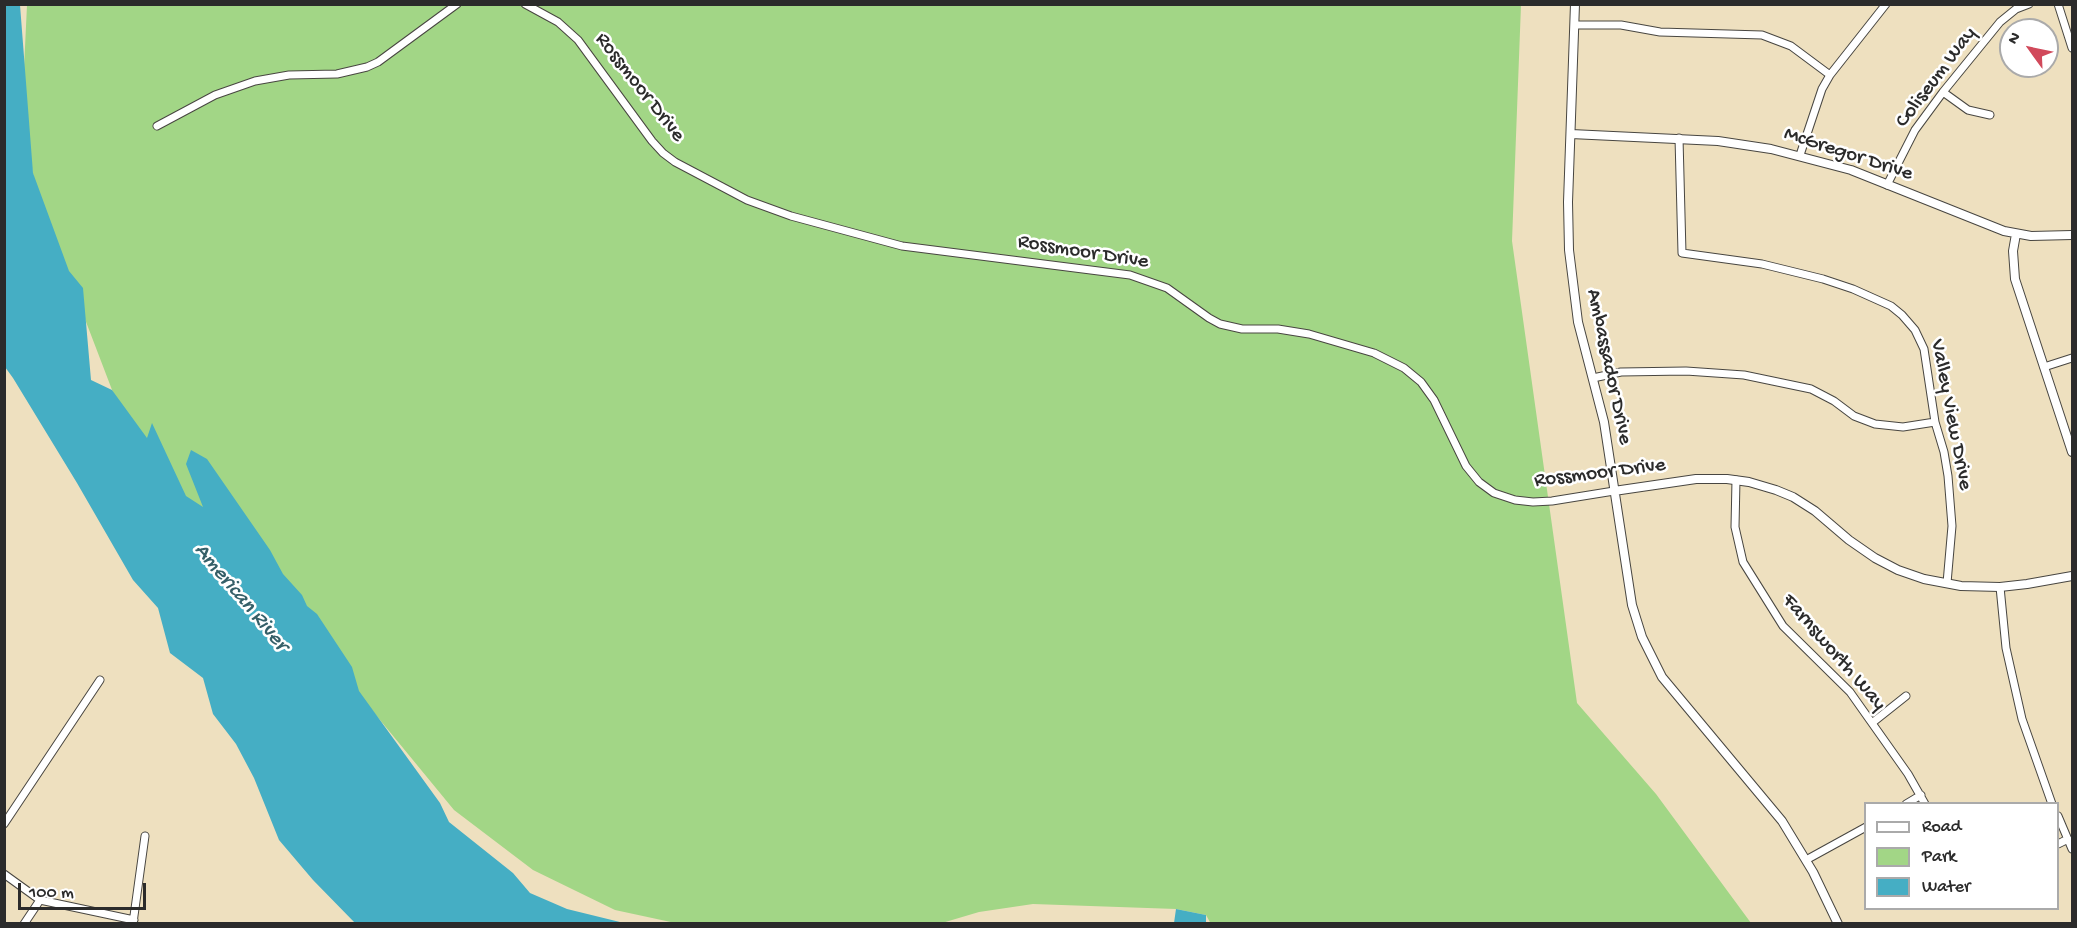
<!DOCTYPE html>
<html>
<head>
<meta charset="utf-8">
<style>
	body { margin:0 }
	#map { position:relative; width:2077px; height:928px; overflow:hidden; background:#eee0bf; font-family:"Gochi Hand",sans-serif }
	canvas { display:block }
	.frame { position:absolute; inset:0; border:6px solid #2b2b2b; pointer-events:none }
	.legend { position:absolute; left:1864px; top:802px; width:195px; height:108px; box-sizing:border-box; background:#fff; border:2px solid #aaa; margin:0; padding:8px 10px; list-style:none; font-size:18px; color:#2b2b2b }
	.legend li { display:flex; align-items:center; gap:12px; height:30px }
	.legend b { width:30px; border:2px solid #aaa }
	.north { position:absolute; left:1999px; top:18px; width:60px; height:60px; box-sizing:border-box; background:#fff; border:2px solid #aaa; border-radius:50%; rotate:303deg; font-size:16px; font-weight:700; line-height:24px; text-align:center; color:#2b2b2b }
	.north::after { content:''; display:block; margin:auto; width:21px; height:27px; background:#d1495b; clip-path:polygon(50% 0,100% 100%,50% 72%,0 100%) }
	.scale { position:absolute; left:18px; top:883px; width:128px; height:27px; box-sizing:border-box; border:3px solid #2b2b2b; border-top:0; padding-left:8px; font-size:18px; line-height:21px; white-space:nowrap; color:#2b2b2b; -webkit-text-stroke:4px #fff; paint-order:stroke }
</style>
</head>
<body>
<div id="map">
<canvas width="2077" height="928"></canvas>
<div class="frame"></div>
<ul class="legend">
<li><b style="height:8px;background:#fff"></b>Road</li>
<li><b style="height:16px;background:#a2d686"></b>Park</li>
<li><b style="height:16px;background:#45aec4"></b>Water</li>
</ul>
<div class="north">N</div>
<div class="scale">100 m</div>
</div>
<script>
const g = document.querySelector('canvas').getContext('2d');
g.lineJoin = 'round';
function paint(path, color) {
  g.fillStyle = color;
  g.fill(path, 'evenodd');
}
function toPath(rows) {
  const path = new Path2D();
  for (const r of rows) {
    path.moveTo(r[0], r[1]);
    for (let i = 2; i < r.length; i += 2) path.lineTo(r[i], r[i + 1]);
  }
  return path;
}
function stroke(path, color, width, dash) {
  g.strokeStyle = color;
  g.lineWidth = width;
  g.lineCap = dash ? 'butt' : 'round';
  g.setLineDash(dash || []);
  g.stroke(path);
}
function write(font, color, halo, rows, align = 'center') {
  g.font = font + ' "Gochi Hand",sans-serif';
  g.lineWidth = 5;
  g.setLineDash([]);
  g.textBaseline = 'middle';
  g.strokeStyle = halo;
  g.fillStyle = color;
  for (const [text, x, y, turn = 0] of rows) {
    g.save();
    g.translate(x, y);
    g.rotate((+turn || 0) * Math.PI / 180);
    g.textAlign = isNaN(turn) ? turn : align;
    if (halo) g.strokeText(text, 0, 0);
    g.fillText(text, 0, 0);
    g.restore();
  }
}
paint(toPath([
	[27,5,1521,5,1512,241,1577,703,1656,794,1751,923,1211,924,1206,915,1176,909,1033,904,979,912,942,923,680,924,615,910,533,870,454,810,334,664,214,548,122,416,36,191,22,111]
]), '#a2d686');
paint(toPath([
	[20,5,33,173,69,271,83,288,91,380,112,390,147,438,152,423,186,496,203,507,186,464,191,450,207,459,270,550,283,574,302,595,307,606,317,614,352,667,359,691,440,803,449,822,513,873,530,893,567,909,624,923,355,923,313,880,279,840,254,778,236,744,213,714,203,678,170,653,158,608,133,580,77,483,13,378,5,367,4,5],
	[1176,909,1206,915,1206,923,1174,923]
]), '#45aec4');
const minor = toPath([
	[525,4,558,22,578,40,652,141,663,153,675,162,747,200,791,216,902,246,1130,275,1167,288,1209,318,1220,324,1242,329,1278,329,1309,334,1374,353,1404,368,1421,382,1434,400,1466,466,1479,482,1494,493,1515,500,1533,502,1552,501,1614,491],
	[2058,4,2072,48],
	[1575,25,1621,25,1660,32,1762,35,1791,46,1830,75],
	[1943,92,1968,110,1990,115],
	[157,126,215,95,255,81,289,75,337,74,367,67,378,62,457,4],
	[1679,138,1682,253,1762,264,1823,279,1853,289,1891,306,1902,315,1915,330,1924,349,1935,422,1944,452,1948,476,1952,526,1947,583],
	[1800,155,1822,89,1830,75,1886,4],
	[1887,185,1915,130,1943,92,2000,22,2016,9,2029,4],
	[2044,367,2072,358],
	[1593,378,1621,372,1686,371,1744,375,1811,389,1834,401,1854,416,1875,424,1903,427,1935,422],
	[1736,480,1735,527,1743,562,1783,626,1850,692,1908,774,1925,804],
	[2000,587,2006,648,2022,719,2052,804],
	[1872,723,1906,696],
	[1906,804,1921,795],
	[2058,816,2072,849],
	[4,824,100,680],
	[2058,844,2068,839],
	[1806,860,1866,827],
	[4,874,40,900,134,920],
	[133,923,145,836],
	[24,924,40,900]
]);
const tertiary = toPath([
	[1575,4,1568,202,1569,250,1578,322,1604,422,1632,605,1642,637,1662,677,1782,821,1813,872,1838,924],
	[1571,134,1718,141,1771,149,1851,170,2004,231,2031,236,2072,235],
	[2016,234,2013,251,2015,279,2072,452],
	[1614,491,1696,479,1727,479,1749,482,1776,490,1793,497,1815,511,1849,540,1875,558,1898,570,1924,579,1961,586,2000,587,2027,584,2072,576]
]);
stroke(minor, '#484641', 9);
stroke(tertiary, '#484641', 10);
stroke(minor, '#fff', 7);
stroke(tertiary, '#fff', 8);
write('21px', '#2b2b2b', '#fff', [
	["Coliseum Way",1937,78,-53],
	["Rossmoor Drive",639,88,52],
	["McGregor Drive",1848,155,18],
	["Rossmoor Drive",1083,253,9],
	["Ambassador Drive",1608,367,78],
	["Valley View Drive",1950,415,79],
	["Rossmoor Drive",1600,474,-7],
	["Farnsworth Way",1833,653,49]
]);
write('italic 22px', '#355f68', '#fff', [
	["American River",240,598,50]
]);
</script>
</body>
</html>
